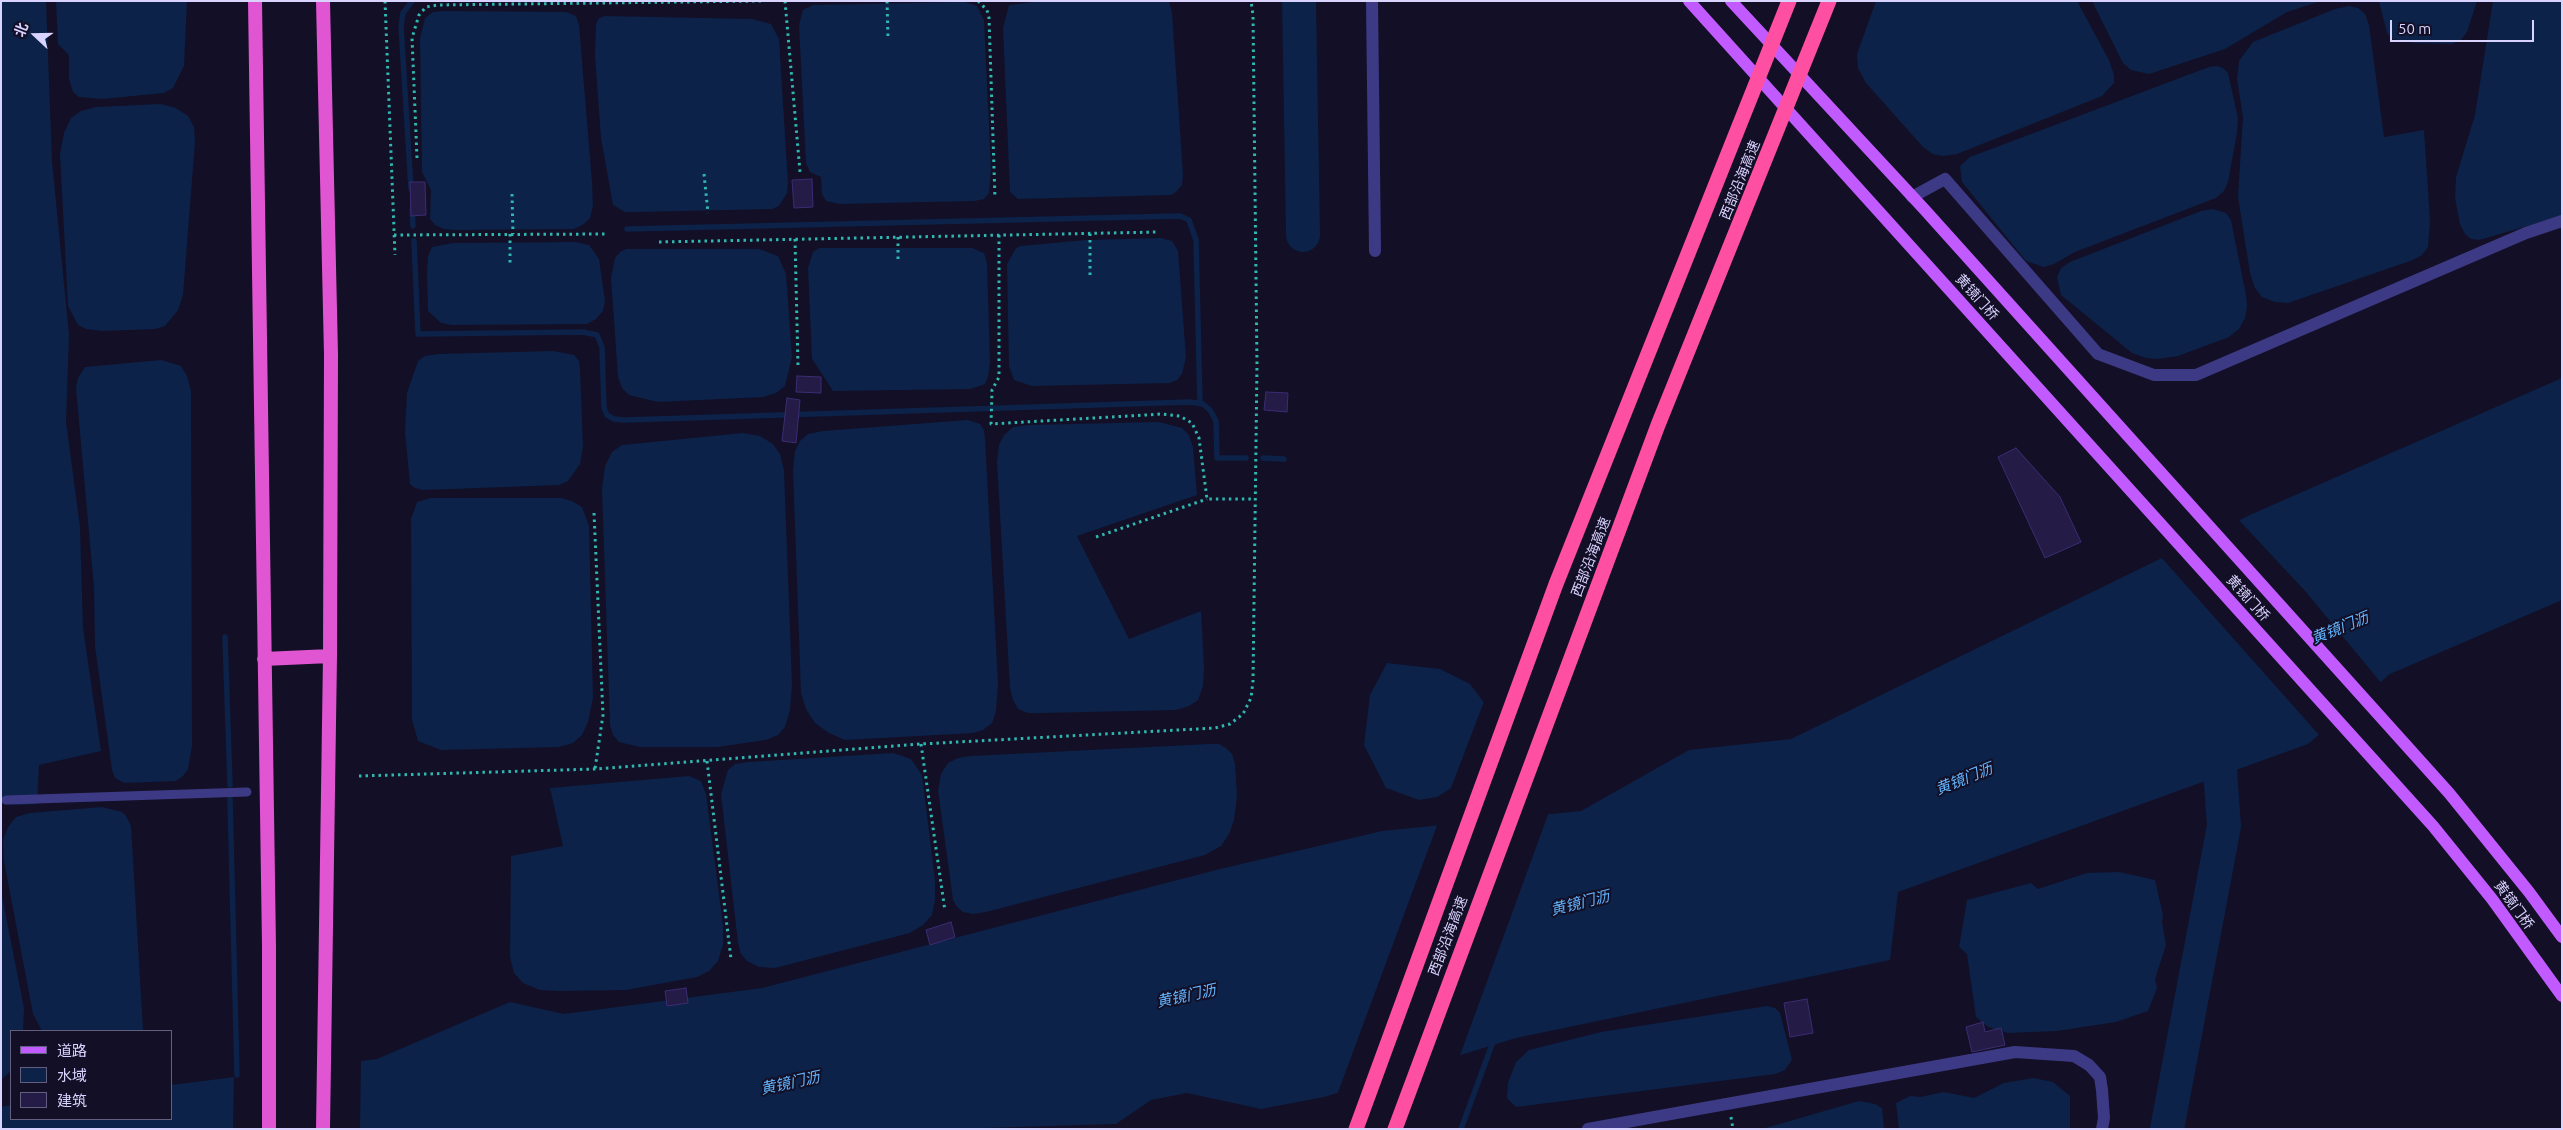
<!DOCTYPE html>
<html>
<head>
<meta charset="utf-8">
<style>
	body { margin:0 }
	#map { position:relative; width:2563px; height:1130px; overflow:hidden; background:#130f26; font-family:Ubuntu,"Noto Sans SC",sans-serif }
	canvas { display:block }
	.frame { position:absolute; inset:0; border:2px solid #d9d4ff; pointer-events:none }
	.legend { position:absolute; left:10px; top:1030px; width:162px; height:90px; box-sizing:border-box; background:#130f26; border:1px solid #625e7d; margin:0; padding:6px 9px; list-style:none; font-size:15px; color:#d9d4ff }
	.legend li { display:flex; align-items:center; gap:10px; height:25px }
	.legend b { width:25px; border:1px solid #625e7d }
	.north { position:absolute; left:10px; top:10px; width:50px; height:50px; -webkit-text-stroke:4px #130f26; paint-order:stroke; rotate:291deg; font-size:14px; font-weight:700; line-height:20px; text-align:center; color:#d9d4ff }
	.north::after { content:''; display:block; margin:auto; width:18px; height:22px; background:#d9d4ff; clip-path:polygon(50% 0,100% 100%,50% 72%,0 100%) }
	.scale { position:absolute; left:2390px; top:20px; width:144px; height:22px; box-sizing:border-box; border:2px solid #d9d4ff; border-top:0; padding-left:6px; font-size:15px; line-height:18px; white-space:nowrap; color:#d9d4ff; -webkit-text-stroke:4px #130f26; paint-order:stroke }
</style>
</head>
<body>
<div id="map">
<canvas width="2563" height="1130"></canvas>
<div class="frame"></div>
<ul class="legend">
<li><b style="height:6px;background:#c25bff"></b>道路</li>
<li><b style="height:14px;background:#0c2248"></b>水域</li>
<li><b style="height:14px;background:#241b47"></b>建筑</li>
</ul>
<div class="north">北</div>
<div class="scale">50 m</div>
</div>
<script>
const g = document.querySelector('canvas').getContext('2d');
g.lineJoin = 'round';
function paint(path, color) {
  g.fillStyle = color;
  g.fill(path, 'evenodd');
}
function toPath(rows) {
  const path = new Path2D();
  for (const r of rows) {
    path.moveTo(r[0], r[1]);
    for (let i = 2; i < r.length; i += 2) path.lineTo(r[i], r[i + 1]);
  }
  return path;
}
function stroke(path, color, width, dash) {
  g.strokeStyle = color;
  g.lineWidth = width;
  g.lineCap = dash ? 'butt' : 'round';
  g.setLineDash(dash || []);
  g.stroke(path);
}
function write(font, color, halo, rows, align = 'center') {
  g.font = font + ' Ubuntu,"Noto Sans SC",sans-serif';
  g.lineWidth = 4;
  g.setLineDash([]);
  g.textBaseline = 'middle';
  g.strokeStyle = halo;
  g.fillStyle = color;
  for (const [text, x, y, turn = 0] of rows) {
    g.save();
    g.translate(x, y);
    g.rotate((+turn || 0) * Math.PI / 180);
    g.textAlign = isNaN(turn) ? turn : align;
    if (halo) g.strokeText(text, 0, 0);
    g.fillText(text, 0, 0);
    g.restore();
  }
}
paint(toPath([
	[1,1,46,1,52,161,69,335,66,422,80,527,83,628,101,751,39,765,37,804,19,805,1,804],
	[56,1,187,1,184,66,173,88,164,93,102,99,79,97,73,92,69,79,69,55,58,44],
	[1043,1,1169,1,1172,13,1183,175,1182,185,1176,192,1171,195,1018,199,1010,192,1003,28,1009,5],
	[1876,1,2077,1,2109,60,2114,75,2114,83,2102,96,1957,154,1943,156,1933,154,1923,147,1866,83,1858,68,1857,54],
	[2092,1,2321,1,2287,12,2225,49,2149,74,2131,70,2123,63],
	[2379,1,2477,1,2467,32,2461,40,2452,44,2415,43,2393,39,2387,33],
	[2493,1,2562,1,2562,216,2479,240,2471,239,2465,234,2460,224,2455,198,2456,177,2475,115],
	[965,2,977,6,984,20,991,169,989,193,984,199,975,201,840,204,826,201,822,194,821,177,810,172,806,163,799,25,803,10,813,5],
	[2349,6,2358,8,2365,14,2369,25,2384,137,2424,130,2430,221,2428,247,2422,255,2413,260,2288,303,2275,302,2262,297,2255,288,2250,273,2238,197,2243,117,2237,79,2239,61,2253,42,2335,9],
	[443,11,566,12,576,16,579,25,592,182,593,206,590,218,584,224,574,229,456,230,444,229,435,225,430,219,431,190,422,172,420,38,425,18,433,12],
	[605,16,752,19,771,24,779,39,788,183,787,193,779,206,772,209,637,212,625,212,613,205,601,138,595,56,596,24,599,18],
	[2217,66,2223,68,2228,73,2238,118,2237,133,2228,182,2224,191,2216,198,2075,252,2054,264,2044,267,2026,261,1962,182,1960,166,1970,157,2209,67],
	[161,104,176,108,188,116,194,127,195,142,183,295,178,310,165,326,155,329,102,331,86,329,78,325,68,306,60,154,64,133,71,118,81,111,96,107],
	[2213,209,2226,213,2231,220,2246,295,2247,307,2245,318,2239,329,2229,337,2178,356,2158,359,2146,358,2132,353,2061,295,2057,277,2061,268,2070,262,2201,211],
	[1161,238,1172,241,1178,251,1186,357,1182,374,1177,380,1170,383,1032,386,1014,380,1009,366,1007,264,1016,248,1021,246,1086,240],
	[575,242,589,245,599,259,605,301,603,311,596,319,587,324,452,325,441,323,428,311,427,273,428,256,432,247,453,243],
	[819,248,972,248,984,253,987,263,990,363,988,377,985,384,970,389,833,391,812,359,808,268,813,252],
	[626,249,759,249,778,256,786,274,792,357,785,386,776,393,763,397,658,402,629,395,622,388,618,377,611,278,615,258,620,252],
	[553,351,574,355,579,361,580,370,583,447,580,464,568,481,559,485,423,490,415,488,410,484,405,432,407,393,418,361,425,356,439,354],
	[161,360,181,366,187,376,191,391,192,746,188,769,183,776,176,781,125,783,115,778,112,770,95,646,94,588,76,388,78,378,85,367],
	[2562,378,2562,600,2390,674,2308,744,1898,892,1890,960,1516,1038,1324,1097,1261,1109,1187,1093,1151,1100,1116,1124,952,1129,1,1129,1,1107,11,1105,11,1119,171,1119,171,1085,377,1059,510,1002,564,1014,762,988,1220,869,1382,831,1581,811,1689,750,1791,739,2252,514],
	[968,420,980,424,984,430,985,439,998,683,996,711,992,723,983,730,973,733,845,740,829,733,815,723,806,709,801,693,793,470,795,451,800,441,808,434,823,431],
	[1159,422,1182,428,1189,435,1193,447,1197,495,1077,536,1129,639,1201,611,1204,667,1203,686,1198,700,1189,706,1176,710,1043,713,1028,713,1018,709,1013,700,1010,688,997,462,999,445,1004,435,1013,427,1029,425],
	[743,433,760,436,773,444,780,454,784,470,792,685,790,710,785,727,778,735,766,740,717,747,640,747,619,742,613,735,610,725,602,489,605,466,612,452,622,445],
	[430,498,561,498,572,501,582,507,589,526,593,698,588,722,582,735,573,743,559,747,441,750,418,741,412,720,411,519,417,502],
	[1387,663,1440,669,1470,684,1488,708,1456,785,1437,797,1419,800,1386,788,1364,745,1370,695],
	[1209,744,1219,744,1226,748,1232,754,1235,764,1237,796,1234,820,1229,834,1221,846,1205,855,986,912,973,914,963,912,957,907,953,900,938,790,941,774,948,763,958,758,971,756],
	[893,753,911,759,922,775,935,880,935,900,932,915,923,925,910,933,775,968,759,967,747,961,741,954,738,943,721,794,728,770,735,764,748,762],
	[689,776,701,781,706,794,723,925,723,945,718,961,709,971,697,977,626,990,560,991,540,990,523,983,514,973,510,957,511,856,563,846,550,788],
	[102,807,122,812,126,816,131,826,143,1031,42,1031,33,1014,4,861,3,840,8,827,16,817,30,813],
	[2119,872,2155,880,2163,915,2162,922,2166,945,2155,979,2157,988,2148,1011,2116,1022,2057,1031,2008,1033,1988,1027,1976,1017,1967,954,1959,947,1967,900,2031,883,2038,889,2087,873],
	[1,891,24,1008,23,1031,11,1031,11,1071,1,1080],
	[1767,1006,1775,1008,1780,1013,1792,1060,1785,1070,1775,1074,1516,1107,1507,1098,1508,1083,1516,1062,1529,1050,1601,1032],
	[2033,1078,2053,1082,2070,1096,2070,1129,1899,1129,1896,1103,1910,1096,1920,1097,1944,1092,1974,1098,2004,1083],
	[1859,1101,1875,1104,1882,1108,1884,1129,1762,1129]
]), '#0c2248');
paint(toPath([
	[2237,518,2306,592,2382,684,2320,736,2160,556],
	[1485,699,1490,708,1458,786,1449,793],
	[1549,812,1459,1058,1337,1095,1438,823],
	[361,1058,360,1129,233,1129,234,1074]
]), '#130f26');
stroke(toPath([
	[411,189,401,26,403,13,412,1],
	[412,210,413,226],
	[627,229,1180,216,1189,220,1196,240,1200,404],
	[414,241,418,334,583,332,597,335,602,347,604,408,607,415,614,419,624,420,1190,402,1203,404,1210,410,1216,421,1217,458,1246,458],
	[1263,458,1284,459],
	[225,637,230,785],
	[230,799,237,1075],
	[1461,1129,1494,1039]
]), '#0c2248', 5.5);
stroke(toPath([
	[1299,1,1303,235],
	[2167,1129,2224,826,2218,742]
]), '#0c2248', 34);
const building = toPath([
	[812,179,813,207,794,208,792,180,812,179],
	[410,182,425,182,426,215,411,216,410,182],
	[797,376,821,377,821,393,796,392,797,376],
	[1266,392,1288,393,1287,412,1264,410,1266,392],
	[787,398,800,400,796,443,782,441,787,398],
	[2016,448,2060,497,2081,542,2045,558,1998,457,2016,448],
	[951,922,955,937,930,945,926,930,951,922],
	[686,988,688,1003,667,1006,665,991,686,988],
	[1807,999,1813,1033,1790,1037,1784,1003,1807,999],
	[1983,1022,1985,1032,2001,1028,2005,1045,1972,1052,1966,1027,1983,1022]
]);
paint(building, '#241b47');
stroke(building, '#3b2d73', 1);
stroke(toPath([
	[385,1,395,255],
	[785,1,800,172],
	[887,1,888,38],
	[978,1,987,10,989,18,995,198],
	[417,158,412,38,419,15,426,7,438,5,762,1],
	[704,174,708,213],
	[512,194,513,234],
	[510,234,510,263],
	[394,235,605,234],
	[999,235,999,377,992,390,991,424,1162,414,1180,416,1192,423,1199,438,1207,499,1255,499],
	[898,237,898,261],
	[795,239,798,366],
	[659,242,1159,232],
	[1090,275,1090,233],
	[594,513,603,715,595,769],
	[1096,537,1207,499],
	[921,744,945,911],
	[707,761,731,959],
	[359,776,595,769,921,744,1215,728,1230,724,1243,714,1251,698,1253,681,1257,364,1253,15,1251,1],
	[1731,1117,1733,1129]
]), '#2fb8b0', 3, [2.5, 4]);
stroke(toPath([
	[6,800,247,792]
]), '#3d3a85', 9);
stroke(toPath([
	[1372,1,1375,251],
	[1912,197,1945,179,2098,354,2154,375,2196,375,2526,233,2562,221],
	[1588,1129,2015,1052,2074,1056,2089,1065,2100,1077,2102,1090,2104,1118,2102,1129]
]), '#3d3a85', 12);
stroke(toPath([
	[1689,1,2433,826,2492,899,2562,996],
	[1731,1,1924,209,2449,793,2529,892,2562,937]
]), '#c25bff', 12);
stroke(toPath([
	[255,1,269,946,269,1129],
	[323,1,331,355,330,656,323,1129],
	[264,659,330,656]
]), '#e055d1', 14);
stroke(toPath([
	[1356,1129,1556,584,1789,1],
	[1395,1129,1658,425,1829,1]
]), '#ff4fa3', 15);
write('14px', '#d9d4ff', '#130f26', [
	["西部沿海高速",1740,180,-68],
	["黄镜门桥",1977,297,48],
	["西部沿海高速",1591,557,-69],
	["黄镜门桥",2248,598,48],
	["黄镜门桥",2514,905,54],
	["西部沿海高速",1448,936,-69]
]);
write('italic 15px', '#62b6ff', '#130f26', [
	["黄镜门沥",2340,628,-22],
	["黄镜门沥",1964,779,-22],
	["黄镜门沥",1580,903,-14],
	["黄镜门沥",1186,996,-12],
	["黄镜门沥",790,1083,-12]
]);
</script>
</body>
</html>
